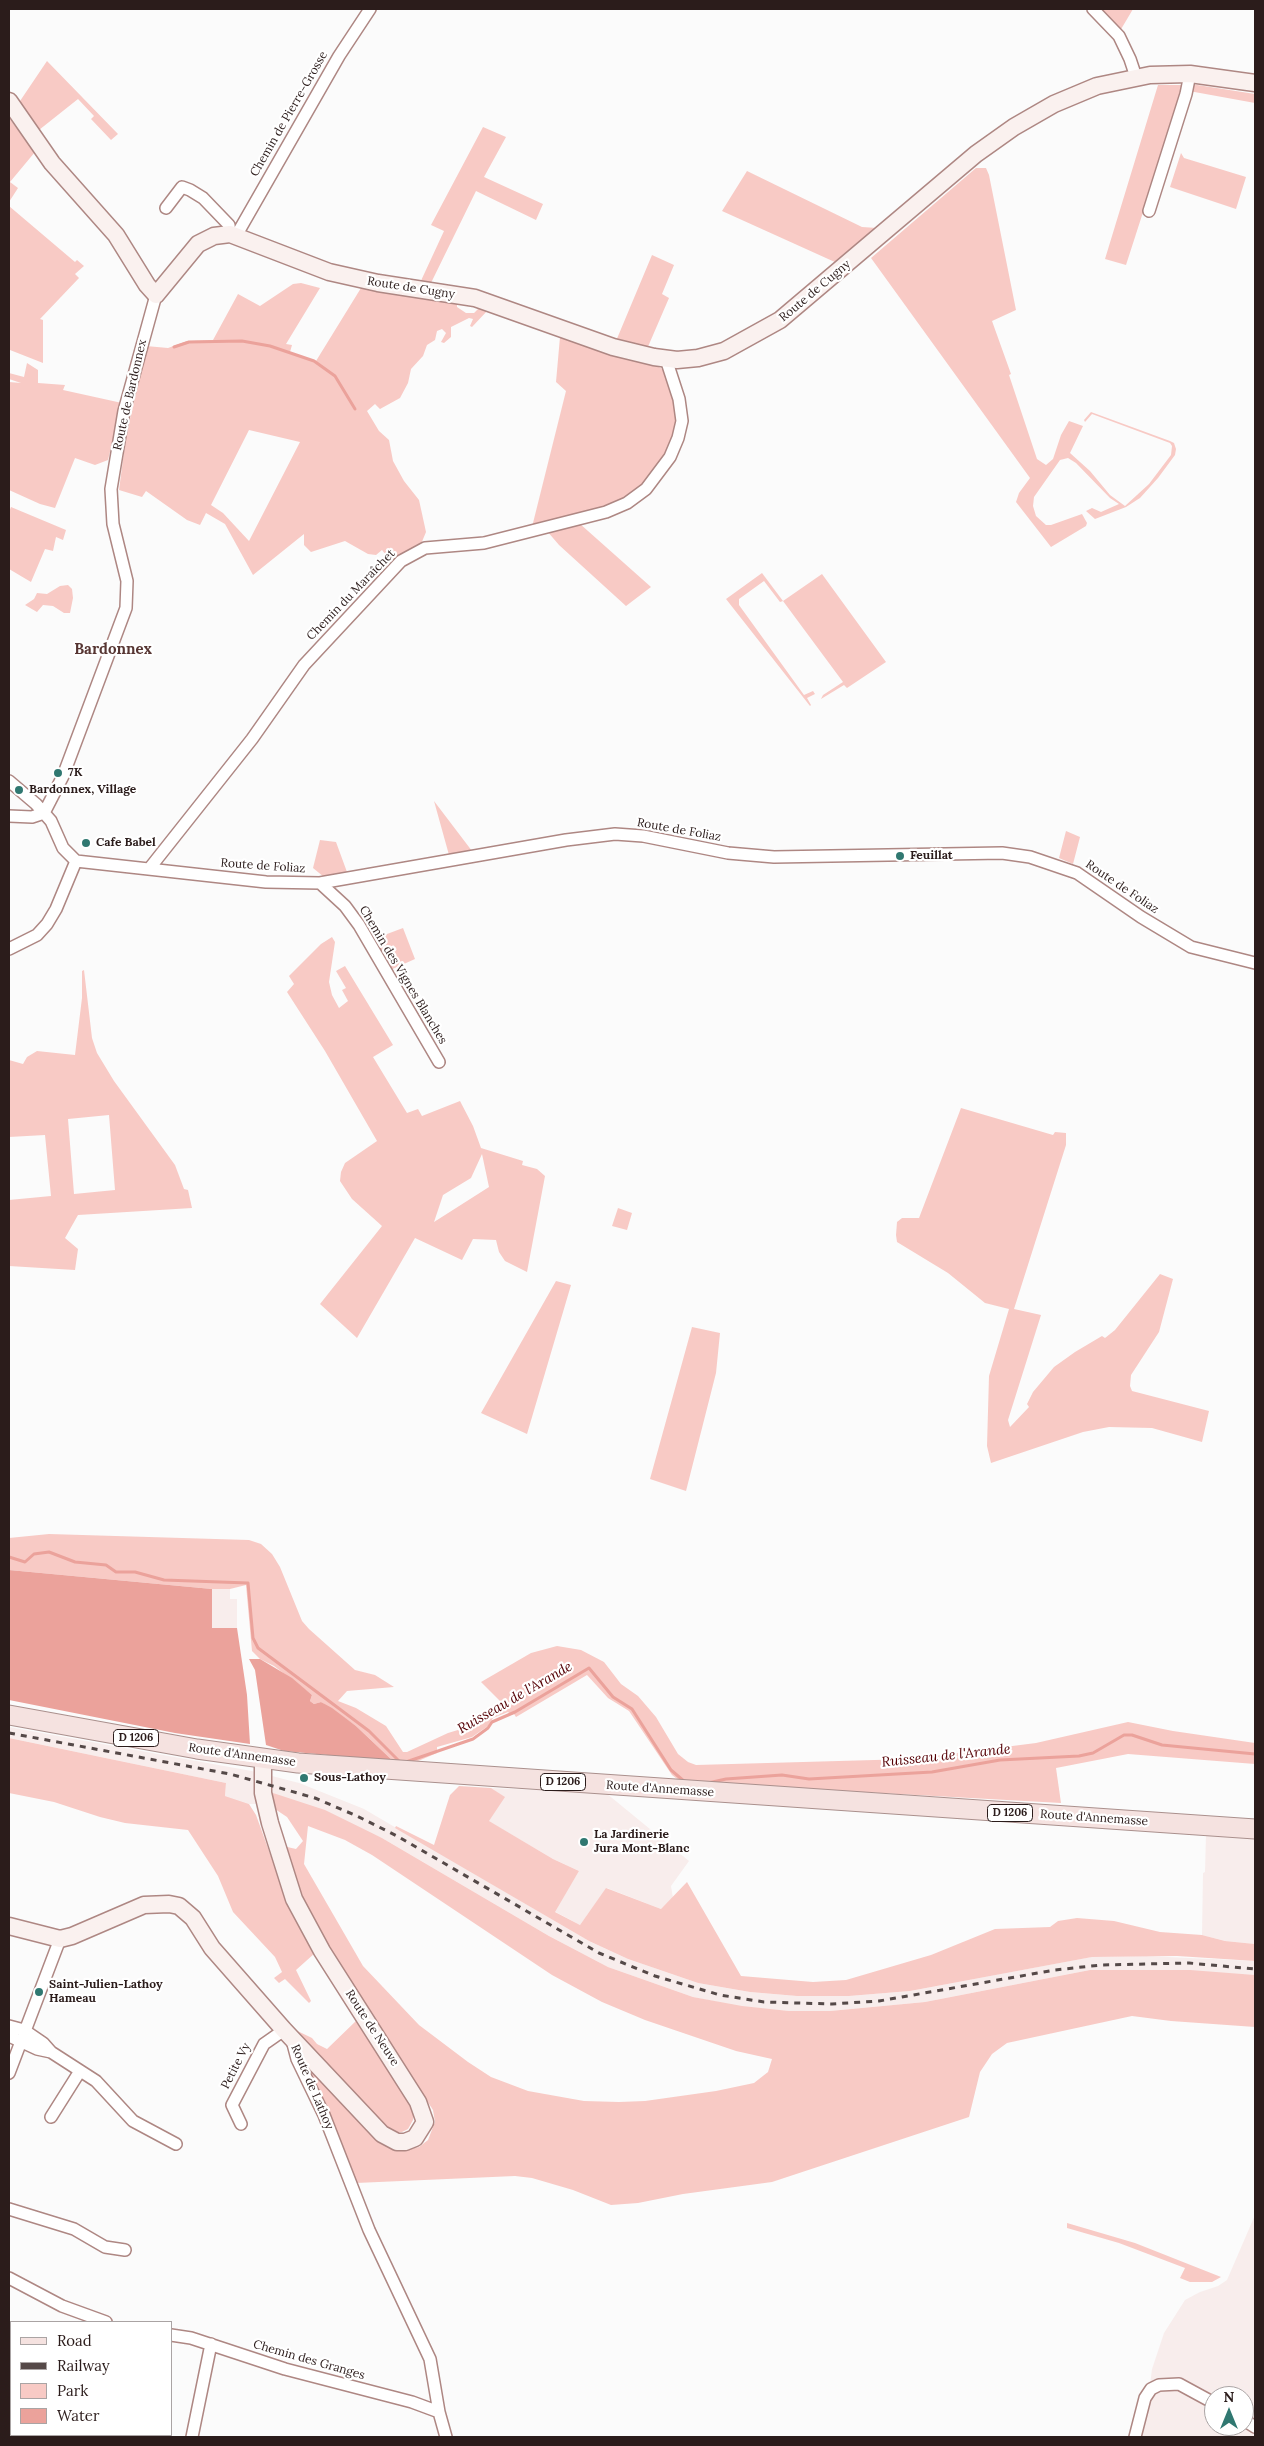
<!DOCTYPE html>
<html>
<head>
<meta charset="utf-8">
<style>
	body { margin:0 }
	#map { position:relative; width:1264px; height:2446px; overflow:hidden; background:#fbfbfb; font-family:Lora,serif }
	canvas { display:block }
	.frame { position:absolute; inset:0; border:10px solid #2b1c1b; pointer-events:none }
	.legend { position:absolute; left:10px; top:2321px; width:162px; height:115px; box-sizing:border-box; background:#fff; border:1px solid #aaa4a4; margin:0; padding:6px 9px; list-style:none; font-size:15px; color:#2b1c1b }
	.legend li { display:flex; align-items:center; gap:10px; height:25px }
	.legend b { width:25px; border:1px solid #aaa4a4 }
	.north { position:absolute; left:1204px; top:2386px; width:50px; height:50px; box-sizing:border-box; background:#fff; border:1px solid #aaa4a4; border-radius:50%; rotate:0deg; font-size:14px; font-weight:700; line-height:20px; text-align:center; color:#2b1c1b }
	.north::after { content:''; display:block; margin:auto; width:18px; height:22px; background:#307871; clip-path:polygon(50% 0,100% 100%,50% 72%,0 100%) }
</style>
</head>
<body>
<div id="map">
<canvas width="1264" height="2446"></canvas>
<div class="frame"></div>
<ul class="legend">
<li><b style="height:6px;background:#f5e2e0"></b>Road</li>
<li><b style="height:6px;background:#554948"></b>Railway</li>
<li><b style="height:14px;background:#f8cac5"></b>Park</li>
<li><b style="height:14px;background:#eba29b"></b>Water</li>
</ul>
<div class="north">N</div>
</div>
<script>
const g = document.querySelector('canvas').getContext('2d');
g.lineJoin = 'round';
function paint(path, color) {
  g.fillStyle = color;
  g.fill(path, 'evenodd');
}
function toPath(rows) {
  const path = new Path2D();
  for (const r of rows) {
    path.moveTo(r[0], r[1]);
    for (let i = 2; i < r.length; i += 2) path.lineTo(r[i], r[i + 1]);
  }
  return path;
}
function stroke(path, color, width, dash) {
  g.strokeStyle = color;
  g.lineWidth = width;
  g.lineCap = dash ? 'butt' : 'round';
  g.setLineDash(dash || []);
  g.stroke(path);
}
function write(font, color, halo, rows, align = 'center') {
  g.font = font + ' Lora,serif';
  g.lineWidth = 4.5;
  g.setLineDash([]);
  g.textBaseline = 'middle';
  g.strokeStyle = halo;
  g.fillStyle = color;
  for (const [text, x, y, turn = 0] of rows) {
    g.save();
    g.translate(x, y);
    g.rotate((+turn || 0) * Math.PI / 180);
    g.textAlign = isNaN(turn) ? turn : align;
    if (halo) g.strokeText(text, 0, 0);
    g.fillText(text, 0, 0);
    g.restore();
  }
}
paint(toPath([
	[212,1589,230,1589,230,1599,237,1599,237,1628,212,1628],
	[9,1727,257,1772,259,1804,249,1804,225,1796,226,1783,9,1738],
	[268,1775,299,1783,364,1809,589,1941,628,1959,698,1983,750,1992,797,1996,849,1996,910,1991,1091,1957,1146,1956,1255,1961,1255,1975,1090,1970,925,2002,830,2011,789,2011,742,2007,693,1997,608,1967,549,1936,382,1838,270,1792],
	[491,1788,606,1793,689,1861,671,1886,673,1898,661,1909,607,1888,580,1925,554,1911,579,1871,553,1859,488,1821,504,1797],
	[1206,1834,1255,1839,1255,1944,1225,1941,1202,1935,1203,1873,1205,1872],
	[1255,2215,1255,2437,1139,2437,1148,2401,1152,2369,1164,2333,1185,2300,1200,2292,1218,2286,1227,2280],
	[1214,2396,1244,2396,1244,2426,1214,2426]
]), '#f8edec');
paint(toPath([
	[1097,9,1133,9,1120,31],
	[47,61,118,134,111,140,91,119,94,116,78,99,39,130,20,101],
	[1191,84,1255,94,1255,103,1189,91],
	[1158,85,1184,85,1126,265,1105,259],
	[9,118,35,152,10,182,18,188,9,202],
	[483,127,506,137,484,177,543,204,536,220,476,191,430,285,419,285,444,231,431,225],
	[1181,153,1184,158,1246,177,1236,209,1170,187],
	[976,168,986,168,989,175,1016,310,992,321,1011,374,1009,375,1037,459,1046,465,1053,459,1061,435,1069,421,1083,426,1070,453,1090,471,1110,495,1125,506,1149,484,1171,455,1172,446,1170,443,1092,414,1085,422,1084,420,1091,412,1170,441,1174,443,1176,449,1175,455,1158,478,1140,498,1126,507,1095,519,1086,511,1092,508,1101,512,1119,504,1110,498,1076,463,1068,458,1060,460,1034,497,1033,506,1036,516,1046,525,1051,525,1082,514,1087,523,1086,526,1051,547,1016,502,1019,493,1030,478,871,258],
	[747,171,862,227,877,228,837,263,722,211],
	[9,206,75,262,77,260,84,266,75,274,79,278,40,319,43,320,43,363,10,350,9,354],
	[652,255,674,265,662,294,669,298,647,349,616,341],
	[301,283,320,288,286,344,292,345,290,352,316,361,361,288,457,304,457,307,466,313,474,313,479,308,488,310,472,327,470,326,473,319,469,318,451,327,451,337,444,343,441,342,446,333,442,329,437,331,435,340,427,345,423,356,411,369,408,383,400,398,380,409,375,404,367,411,379,431,389,440,393,461,404,481,419,500,426,532,421,544,416,545,393,564,382,550,376,555,368,554,345,541,311,552,304,545,304,534,253,575,225,524,206,513,200,525,187,520,146,491,142,497,119,490,126,437,146,346,168,348,187,341,213,340,238,294,260,306,293,284],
	[249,430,300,442,249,541,223,513,211,505],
	[560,337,606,354,649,363,661,368,665,372,678,412,675,439,655,475,619,503,532,527,566,391,556,382],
	[27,363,38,370,38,383,65,385,63,390,122,403,108,460,95,465,75,458,55,508,40,504,9,490,9,382,21,383,9,379,9,373,24,377],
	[11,507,66,530,63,540,56,537,53,551,45,549,31,582,9,569,9,512],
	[579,523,651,587,626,606,559,545,547,531],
	[762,573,783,601,822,574,886,662,847,688,844,685,821,699,823,695,843,682,783,601,780,602,764,581,739,599,739,605,804,695,813,691,815,694,807,698,811,705,810,706,726,599],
	[68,585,72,589,73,598,70,613,64,613,53,606,43,605,37,612,25,605,34,599,37,593,47,594,60,586],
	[434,801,472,851,449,855],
	[1066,831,1080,837,1073,864,1059,858],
	[320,840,336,842,347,872,324,877,313,868],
	[403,928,415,959,388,971,371,940],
	[332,937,335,942,329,982,332,995,339,1008,348,1001,342,990,346,988,336,971,345,966,393,1045,373,1057,407,1113,418,1109,422,1116,460,1101,473,1126,481,1148,523,1161,522,1165,537,1169,545,1176,527,1272,505,1261,499,1252,496,1240,473,1239,462,1260,415,1238,357,1338,320,1304,382,1226,352,1199,340,1181,341,1172,345,1163,377,1141,325,1051,287,992,294,984,289,976,321,944],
	[482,1154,489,1187,434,1222,443,1195,471,1178],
	[84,970,92,1038,97,1053,114,1081,175,1165,184,1189,188,1190,192,1208,78,1215,65,1238,78,1249,75,1270,9,1266,9,1200,51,1196,45,1135,9,1137,9,1060,23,1064,27,1057,37,1051,75,1055,82,998,82,971],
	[109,1115,115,1190,74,1194,68,1119],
	[961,1108,1053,1135,1055,1132,1066,1133,1066,1145,1014,1309,1041,1315,1008,1420,1010,1427,1029,1407,1027,1404,1033,1392,1054,1367,1075,1352,1102,1336,1105,1338,1115,1330,1160,1274,1173,1279,1159,1332,1131,1375,1130,1386,1132,1391,1209,1411,1202,1442,1152,1428,1109,1427,1083,1432,991,1463,987,1446,989,1376,1009,1309,985,1303,948,1273,897,1242,896,1235,897,1222,902,1218,919,1218],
	[618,1208,632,1213,627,1230,612,1226],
	[556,1281,571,1285,527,1434,481,1413],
	[692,1327,720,1333,716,1373,686,1491,650,1479],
	[49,1534,249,1540,261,1544,272,1554,280,1567,302,1621,309,1629,355,1670,375,1675,394,1687,347,1691,338,1701,356,1708,386,1726,403,1752,407,1752,448,1733,481,1723,505,1706,481,1682,531,1653,557,1646,581,1650,604,1662,621,1684,638,1696,656,1717,678,1754,688,1762,696,1765,910,1759,1036,1743,1128,1722,1173,1731,1255,1743,1255,1764,1128,1754,1056,1768,1061,1803,681,1782,672,1775,629,1711,608,1698,587,1675,516,1717,514,1714,511,1715,508,1712,493,1718,488,1726,472,1737,437,1747,437,1753,411,1764,393,1761,356,1726,321,1702,314,1704,310,1701,312,1695,274,1666,260,1659,252,1651,246,1585,230,1589,212,1589,9,1570,9,1538],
	[9,1738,226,1783,225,1796,249,1804,256,1815,286,1898,315,1953,296,1970,311,2001,309,2003,285,1979,279,1983,274,1978,282,1972,275,1957,233,1912,218,1876,188,1830,125,1823,100,1817,54,1802,9,1793],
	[459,1786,491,1788,505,1797,489,1821,553,1859,579,1871,555,1912,580,1925,606,1888,661,1909,687,1882,741,1976,813,1982,846,1980,931,1955,995,1929,1050,1927,1058,1921,1077,1918,1114,1921,1160,1932,1202,1935,1225,1941,1255,1944,1255,1961,1177,1956,1092,1957,910,1991,849,1996,797,1996,750,1992,698,1983,628,1959,589,1941,395,1828,396,1826,434,1845,450,1795],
	[270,1792,325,1810,382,1838,549,1936,608,1967,693,1997,742,2006,789,2011,830,2011,925,2002,1090,1970,1190,1970,1255,1975,1255,2027,1171,2021,1132,2016,1007,2043,992,2054,980,2072,969,2117,772,2182,683,2194,638,2203,611,2205,573,2190,532,2178,515,2176,356,2183,308,2070,311,2067,405,2150,419,2147,428,2140,435,2122,433,2110,348,1979,305,1907,283,1846,296,1849,303,1841,287,1817,272,1807],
	[308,1826,345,1840,372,1855,552,1975,602,2002,645,2020,736,2051,772,2059,768,2072,754,2083,716,2091,645,2101,619,2102,584,2101,528,2091,491,2077,468,2062,419,2025,363,1966,304,1864],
	[357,2020,410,2101,414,2113,413,2120,408,2129,402,2132,396,2133,387,2129,285,2025,312,2038,317,2044,327,2049],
	[1067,2223,1135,2243,1221,2277,1212,2282,1190,2282,1180,2278,1185,2268,1119,2243,1067,2228]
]), '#f8cac5');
paint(toPath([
	[9,1570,212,1589,212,1628,237,1628,247,1695,250,1744,175,1733,9,1700],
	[249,1659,260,1659,292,1678,312,1695,310,1701,314,1704,321,1702,332,1708,356,1726,393,1761,284,1751,266,1745,255,1670]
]), '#eba29b');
stroke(toPath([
	[174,347,189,342,242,341,270,346,314,361,335,376,355,409],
	[9,1557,25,1562,34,1554,49,1552,75,1562,106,1565,116,1572,135,1572,164,1580,248,1583,253,1638,258,1648,369,1731,399,1761,403,1763,473,1739,488,1728,492,1722,515,1712,589,1668,613,1697,632,1709,671,1770,685,1782],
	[708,1783,726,1779,782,1775,809,1779,932,1772,1000,1760,1079,1756,1093,1753,1124,1735,1132,1735,1162,1745,1255,1754]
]), '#eba29b', 3);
const street = toPath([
	[1093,9,1119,36,1130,59,1136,77],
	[166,208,182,187,190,190,203,198,229,225,230,234],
	[1149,211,1186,94,1190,74],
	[236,236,339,56,370,9],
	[9,781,36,804,51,821,63,848,76,861,266,882,320,883,566,840,615,834,643,836,728,853,774,857,1002,853,1030,857,1077,873,1141,917,1191,947,1255,963],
	[44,813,63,776,126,608,127,581,113,524,111,489,124,411,156,295],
	[9,816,32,817,44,813],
	[149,869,252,739,304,665,401,561,425,548,484,543,606,512,627,503,646,489,670,457,678,438,682,421,679,399,666,359],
	[320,883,345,906,359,925,439,1062],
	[9,949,37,935,47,924,56,909,76,861],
	[9,2026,24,2030,43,2043,51,2052,96,2081,133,2121,176,2144],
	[9,2036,37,2049,51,2052],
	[292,2040,297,2059,324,2115,369,2230,430,2359,439,2412,446,2437],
	[9,2073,60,1939],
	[51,2117,80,2071],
	[241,2124,232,2105,264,2044,284,2030],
	[9,2209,74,2229,105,2247,125,2250],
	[9,2278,62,2306,106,2322],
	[171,2335,191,2338,285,2369,412,2402,439,2412],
	[1244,2420,1255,2427],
	[152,2435,153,2437],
	[192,2437,211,2344],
	[1135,2437,1145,2398,1151,2389,1159,2385,1179,2384,1214,2403]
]);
const secondary = toPath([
	[9,101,52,163,116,235,147,285,156,295,198,244,214,236,230,234,329,272,378,283,475,298,613,347,654,357,677,360,698,358,724,351,780,320,976,154,1014,127,1054,104,1097,86,1150,75,1190,74,1255,83],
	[9,1926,60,1939,72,1936,144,1905,169,1904,179,1906,193,1918,212,1948,284,2030,382,2134,397,2142,405,2142,415,2138,425,2122,418,2102,322,1951,294,1899,270,1823,263,1793,263,1759]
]);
const primary = toPath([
	[9,1715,197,1749,298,1763,1255,1829]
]);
stroke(street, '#ae8783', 14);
stroke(secondary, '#ae8783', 19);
stroke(primary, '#aa908d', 21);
stroke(street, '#fff', 11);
stroke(secondary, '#faf1ef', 16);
stroke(primary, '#f5e2e0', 19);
stroke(toPath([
	[9,1733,230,1774,315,1798,357,1816,397,1836,599,1953,655,1976,720,1995,764,2002,832,2004,879,2001,1055,1970,1101,1965,1189,1963,1255,1969]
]), '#554948', 3, [6, 6]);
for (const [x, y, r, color] of [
	[58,773,5,"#307871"],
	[19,790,5,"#307871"],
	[86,843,5,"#307871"],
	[900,856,5,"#307871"],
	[304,1778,5,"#307871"],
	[584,1842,5,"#307871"],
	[39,1992,5,"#307871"]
]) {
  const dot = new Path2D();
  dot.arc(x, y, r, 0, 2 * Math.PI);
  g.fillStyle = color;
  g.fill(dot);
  stroke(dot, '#fff', 2);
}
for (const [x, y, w] of [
	[136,1738,45],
	[563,1782,45],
	[1010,1813,45]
]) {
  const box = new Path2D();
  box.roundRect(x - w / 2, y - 8.5, w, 17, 4);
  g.fillStyle = '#fff';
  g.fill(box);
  stroke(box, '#2b1c1b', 1);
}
write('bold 11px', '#2b1c1b', null, [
	["D 1206",136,1738],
	["D 1206",563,1782],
	["D 1206",1010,1813]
]);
write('12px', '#2b1c1b', '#fff', [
	["Chemin de Pierre-Grosse",289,114,-60],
	["Route de Cugny",411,288,9],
	["Route de Cugny",815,291,-40],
	["Route de Bardonnex",130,395,-77],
	["Chemin du Maraîchet",351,595,-46],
	["Route de Foliaz",679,830,10],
	["Route de Foliaz",263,866,4],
	["Route de Foliaz",1122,887,34],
	["Chemin des Vignes Blanches",403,975,59],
	["Route d'Annemasse",242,1755,8],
	["Route d'Annemasse",660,1789,4],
	["Route d'Annemasse",1094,1818,4],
	["Route de Neuve",372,2028,57],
	["Petite Vy",236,2066,-63],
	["Route de Lathoy",312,2087,67],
	["Chemin des Granges",309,2360,16]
]);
write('bold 12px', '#2b1c1b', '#fff', [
	["7K",68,773],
	["Bardonnex, Village",29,790],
	["Cafe Babel",96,843],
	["Feuillat",910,856],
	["Sous-Lathoy",314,1778],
	["La Jardinerie",594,1835],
	["Jura Mont-Blanc",594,1849],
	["Saint-Julien-Lathoy",49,1985],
	["Hameau",49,1999]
], 'left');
write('italic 14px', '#550005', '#fff', [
	["Ruisseau de l'Arande",515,1698,-30],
	["Ruisseau de l'Arande",946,1756,-6]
]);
write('bold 15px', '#573633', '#fff', [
	["Bardonnex",113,650]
]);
</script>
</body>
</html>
